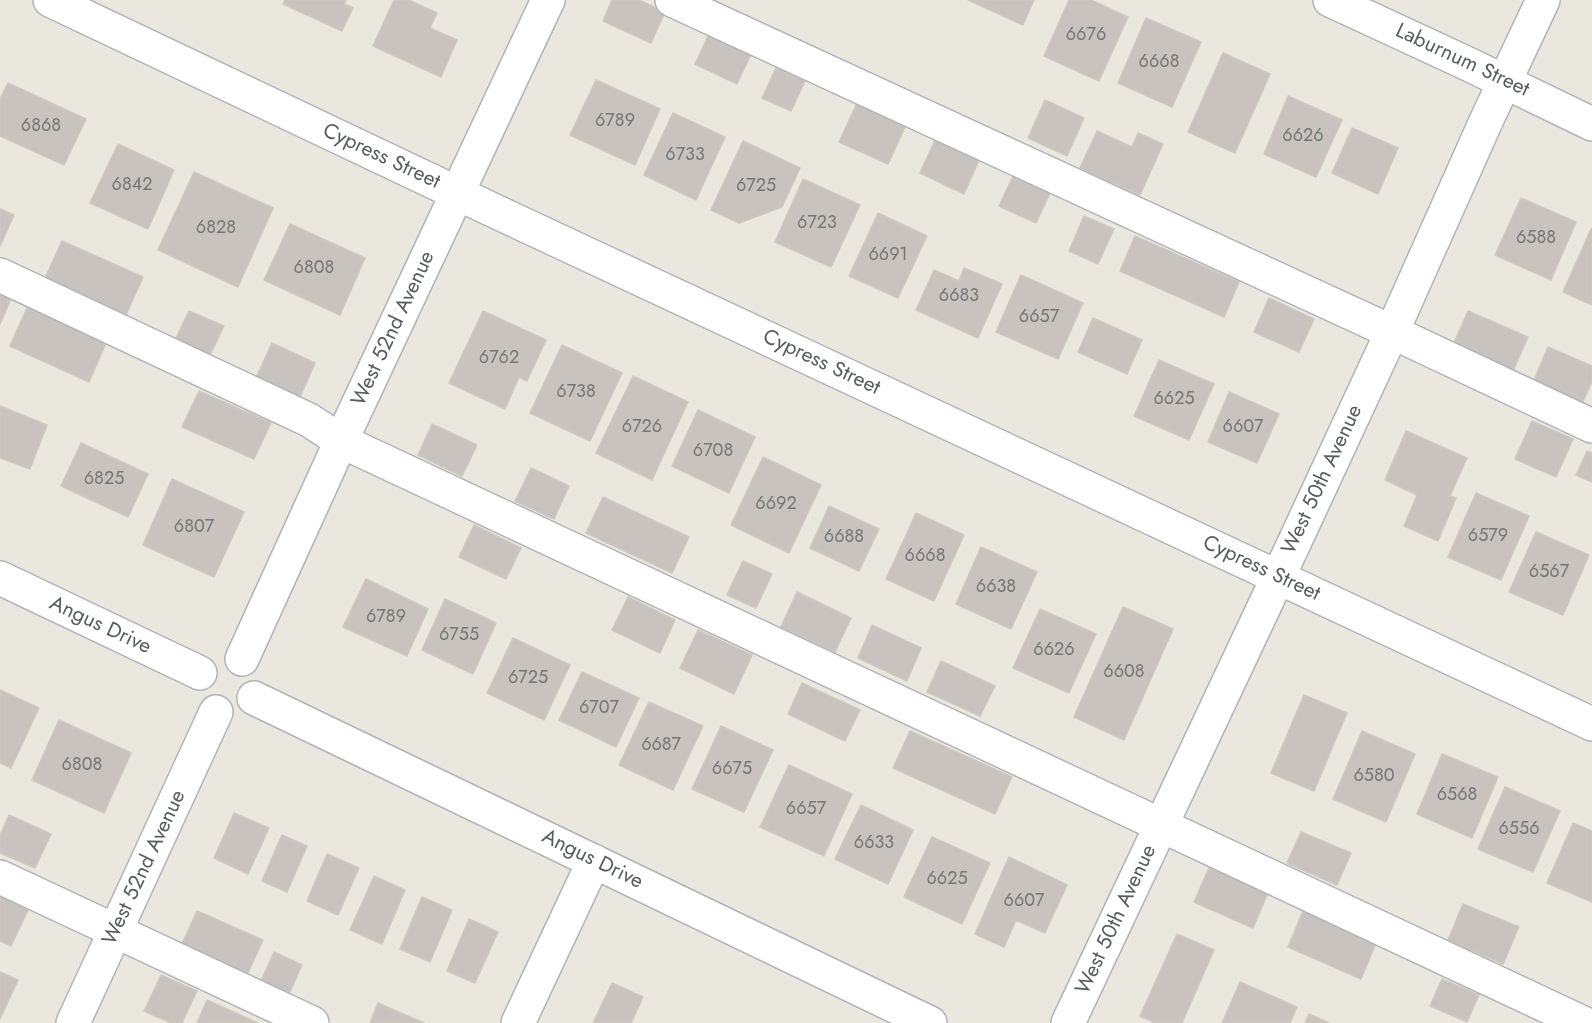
<!DOCTYPE html>
<html>
<head>
<meta charset="utf-8">
<style>
	body { margin:0 }
	canvas { display:block; background:#eae7df }
</style>
</head>
<body>
<canvas width="1592" height="1023"></canvas>
<script>
const g = document.querySelector('canvas').getContext('2d');
g.lineJoin = 'round';
function paint(path, color) {
  g.fillStyle = color;
  g.fill(path, 'evenodd');
}
function toPath(rows) {
  const path = new Path2D();
  for (const r of rows) {
    path.moveTo(r[0], r[1]);
    for (let i = 2; i < r.length; i += 2) path.lineTo(r[i], r[i + 1]);
  }
  return path;
}
function stroke(path, color, width, dash) {
  g.strokeStyle = color;
  g.lineWidth = width;
  g.lineCap = dash ? 'butt' : 'round';
  g.setLineDash(dash || []);
  g.stroke(path);
}
function write(font, color, halo, rows, align = 'center') {
  g.font = font + ' Jost,sans-serif';
  g.lineWidth = 4.5;
  g.setLineDash([]);
  g.textBaseline = 'middle';
  g.strokeStyle = halo;
  g.fillStyle = color;
  for (const [text, x, y, turn = 0] of rows) {
    g.save();
    g.translate(x, y);
    g.rotate((+turn || 0) * Math.PI / 180);
    g.textAlign = isNaN(turn) ? turn : align;
    if (halo) g.strokeText(text, 0, 0);
    g.fillText(text, 0, 0);
    g.restore();
  }
}
const building = toPath([
	[285,0,346,0,344,4,353,8,342,31,283,4,285,0],
	[394,0,409,0,437,13,430,28,457,40,441,77,373,46,394,0],
	[612,0,639,0,665,12,651,43,603,21,612,0],
	[968,0,1034,0,1023,25,968,0],
	[1069,0,1091,0,1128,17,1099,81,1044,56,1069,0],
	[1146,18,1201,42,1172,107,1118,83,1146,18],
	[710,32,752,52,737,84,695,64,710,32],
	[1223,53,1270,74,1235,153,1188,132,1223,53],
	[776,68,805,81,791,111,762,98,776,68],
	[596,80,660,109,635,165,570,135,596,80],
	[8,83,86,119,64,165,0,136,0,99,8,83],
	[1288,96,1342,120,1316,177,1264,154,1288,96],
	[1045,100,1084,118,1067,156,1028,138,1045,100],
	[857,103,906,125,888,164,839,142,857,103],
	[673,113,725,137,696,200,644,175,673,113],
	[1352,128,1398,148,1378,194,1332,173,1352,128],
	[1097,131,1132,147,1138,133,1163,144,1140,195,1080,168,1097,131],
	[935,140,979,160,964,194,920,173,935,140],
	[743,141,800,168,782,207,739,223,711,210,743,141],
	[118,144,174,170,148,229,90,203,118,144],
	[194,172,273,208,238,287,158,250,194,172],
	[1014,174,1051,191,1036,223,999,206,1014,174],
	[803,179,860,205,831,267,775,242,803,179],
	[1521,198,1576,222,1551,280,1495,255,1521,198],
	[0,209,14,215,0,246,0,209],
	[878,213,927,236,898,298,849,276,878,213],
	[1084,216,1114,229,1098,264,1069,251,1084,216],
	[290,224,365,258,340,315,264,280,290,224],
	[1591,229,1592,229,1592,305,1563,292,1591,229],
	[1135,236,1239,282,1224,317,1120,271,1135,236],
	[62,241,143,277,126,315,45,278,62,241],
	[964,268,1002,284,978,338,916,310,934,270,959,281,964,268],
	[1021,275,1083,303,1058,359,996,332,1021,275],
	[0,295,11,299,0,324,0,295],
	[1269,298,1314,319,1299,352,1254,332,1269,298],
	[27,308,106,343,89,382,10,346,27,308],
	[189,311,224,326,210,355,175,340,189,311],
	[483,311,546,340,527,381,519,377,505,409,449,383,483,311],
	[1468,311,1528,337,1513,371,1453,345,1468,311],
	[1093,318,1142,340,1127,374,1078,352,1093,318],
	[272,343,315,363,300,397,256,378,272,343],
	[562,345,622,373,590,441,530,413,562,345],
	[1548,347,1592,366,1592,381,1583,402,1534,380,1548,347],
	[1159,360,1214,384,1189,440,1134,416,1159,360],
	[633,376,688,402,652,480,596,453,633,376],
	[199,391,271,423,254,459,182,427,199,391],
	[1229,392,1279,414,1257,463,1208,442,1229,392],
	[0,406,47,425,30,469,0,458,0,406],
	[698,410,755,437,729,493,672,466,698,410],
	[1532,421,1573,439,1556,477,1515,459,1532,421],
	[432,424,477,445,462,476,418,455,432,424],
	[1406,431,1467,458,1450,496,1456,498,1438,541,1404,526,1417,495,1385,480,1406,431],
	[81,443,148,474,128,517,61,486,81,443],
	[1587,451,1592,453,1592,482,1576,475,1587,451],
	[763,457,821,485,789,553,731,525,763,457],
	[531,468,569,486,554,519,515,501,531,468],
	[172,479,244,512,214,577,143,545,172,479],
	[1476,493,1529,516,1501,580,1448,557,1476,493],
	[603,497,689,537,672,573,586,533,603,497],
	[829,506,879,529,859,571,810,548,829,506],
	[916,513,964,535,934,601,886,579,916,513],
	[474,525,521,548,506,579,459,557,474,525],
	[1536,532,1589,555,1563,615,1509,592,1536,532],
	[981,547,1037,572,1011,629,956,604,981,547],
	[743,561,772,574,756,608,727,595,743,561],
	[366,579,428,609,407,656,343,627,366,579],
	[797,592,851,618,835,652,781,627,797,592],
	[628,597,675,620,660,653,612,630,628,597],
	[445,599,496,623,473,674,422,650,445,599],
	[1123,607,1173,629,1124,740,1074,717,1123,607],
	[1040,609,1096,634,1069,693,1013,668,1040,609],
	[872,625,921,648,907,681,858,658,872,625],
	[698,630,752,655,734,694,680,668,698,630],
	[513,638,570,665,544,720,487,693,513,638],
	[941,661,995,686,980,716,927,692,941,661],
	[582,672,639,698,616,747,559,720,582,672],
	[802,683,860,710,845,741,788,714,802,683],
	[0,690,39,708,11,768,0,763,0,690],
	[1304,695,1347,713,1314,791,1271,773,1304,695],
	[649,702,703,726,673,790,619,765,649,702],
	[59,720,131,753,104,813,32,780,59,720],
	[721,726,773,750,744,812,692,789,721,726],
	[910,731,1012,777,995,814,893,768,910,731],
	[1362,731,1415,754,1386,822,1333,799,1362,731],
	[1442,754,1498,777,1472,838,1417,814,1442,754],
	[789,765,852,794,824,856,760,827,789,765],
	[1505,787,1560,811,1533,872,1478,849,1505,787],
	[861,805,913,830,888,884,835,859,861,805],
	[234,813,269,828,248,874,214,858,234,813],
	[9,815,51,834,35,868,0,853,0,835,9,815],
	[1573,823,1592,831,1592,902,1547,883,1573,823],
	[1301,832,1351,853,1337,885,1287,863,1301,832],
	[282,835,307,846,287,892,262,881,282,835],
	[932,837,990,863,962,924,904,897,932,837],
	[327,854,359,868,338,915,307,901,327,854],
	[1009,857,1067,885,1045,933,1016,920,1004,947,975,934,1009,857],
	[1209,868,1268,893,1253,928,1194,902,1209,868],
	[374,876,405,890,382,944,350,930,374,876],
	[0,893,30,906,11,946,0,941,0,893],
	[422,897,452,910,430,962,400,949,422,897],
	[1463,904,1519,927,1503,964,1448,940,1463,904],
	[197,911,263,940,247,975,181,946,197,911],
	[1303,911,1376,943,1361,979,1288,947,1303,911],
	[469,919,498,932,475,983,447,971,469,919],
	[1177,934,1214,950,1182,1023,1155,1023,1140,1016,1177,934],
	[274,952,302,965,288,996,260,983,274,952],
	[0,972,18,980,0,1019,0,972],
	[161,975,197,991,182,1023,171,1023,144,1011,161,975],
	[1442,979,1479,995,1467,1022,1430,1006,1442,979],
	[1240,982,1297,1007,1290,1023,1222,1023,1240,982],
	[612,983,643,997,631,1023,593,1023,612,983],
	[207,1000,258,1023,197,1023,207,1000],
	[378,1003,424,1023,370,1023,378,1003],
	[1309,1014,1329,1023,1305,1023,1309,1014]
]);
paint(building, '#c8c3be');
stroke(building, '#cec8be', 1.5);
const minor = toPath([
	[50,0,499,213,1592,724],
	[672,0,1392,332,1592,426],
	[1330,0,1468,64,1592,124],
	[0,275,309,420,341,441,1583,1023],
	[0,578,200,673],
	[242,659,341,441,548,0],
	[254,698,930,1023],
	[0,877,312,1023],
	[73,1023,216,712],
	[518,1023,594,861],
	[1068,1023,1296,539,1392,332,1487,119,1543,0]
]);
stroke(minor, '#b0b3b7', 36);
stroke(minor, '#fff', 33);
write('18px', '#747677', null, [
	["6676",1086,36],
	["6668",1159,63],
	["6789",615,122],
	["6868",41,127],
	["6626",1303,137],
	["6733",685,156],
	["6842",132,186],
	["6725",756,187],
	["6723",817,224],
	["6828",216,229],
	["6588",1536,239],
	["6691",888,256],
	["6808",314,269],
	["6683",959,297],
	["6657",1039,318],
	["6762",499,359],
	["6738",576,393],
	["6625",1174,400],
	["6726",642,428],
	["6607",1243,428],
	["6708",713,452],
	["6825",104,480],
	["6692",776,505],
	["6807",194,528],
	["6579",1488,537],
	["6688",844,538],
	["6668",925,557],
	["6567",1549,573],
	["6638",996,588],
	["6789",386,618],
	["6755",459,636],
	["6626",1054,651],
	["6608",1124,673],
	["6725",528,679],
	["6707",599,709],
	["6687",661,746],
	["6808",82,766],
	["6675",732,770],
	["6580",1374,777],
	["6568",1457,796],
	["6657",806,810],
	["6556",1519,830],
	["6633",874,844],
	["6625",947,880],
	["6607",1024,902]
]);
write('21px', '#585c5f', '#fff', [
	["Laburnum Street",1462,61,25],
	["Cypress Street",381,157,25],
	["West 52nd Avenue",394,329,-65],
	["Cypress Street",821,363,25],
	["West 50th Avenue",1323,480,-65],
	["Cypress Street",1261,569,25],
	["Angus Drive",100,626,25],
	["Angus Drive",592,860,26],
	["West 52nd Avenue",145,868,-65],
	["West 50th Avenue",1117,920,-65]
]);
</script>
</body>
</html>
